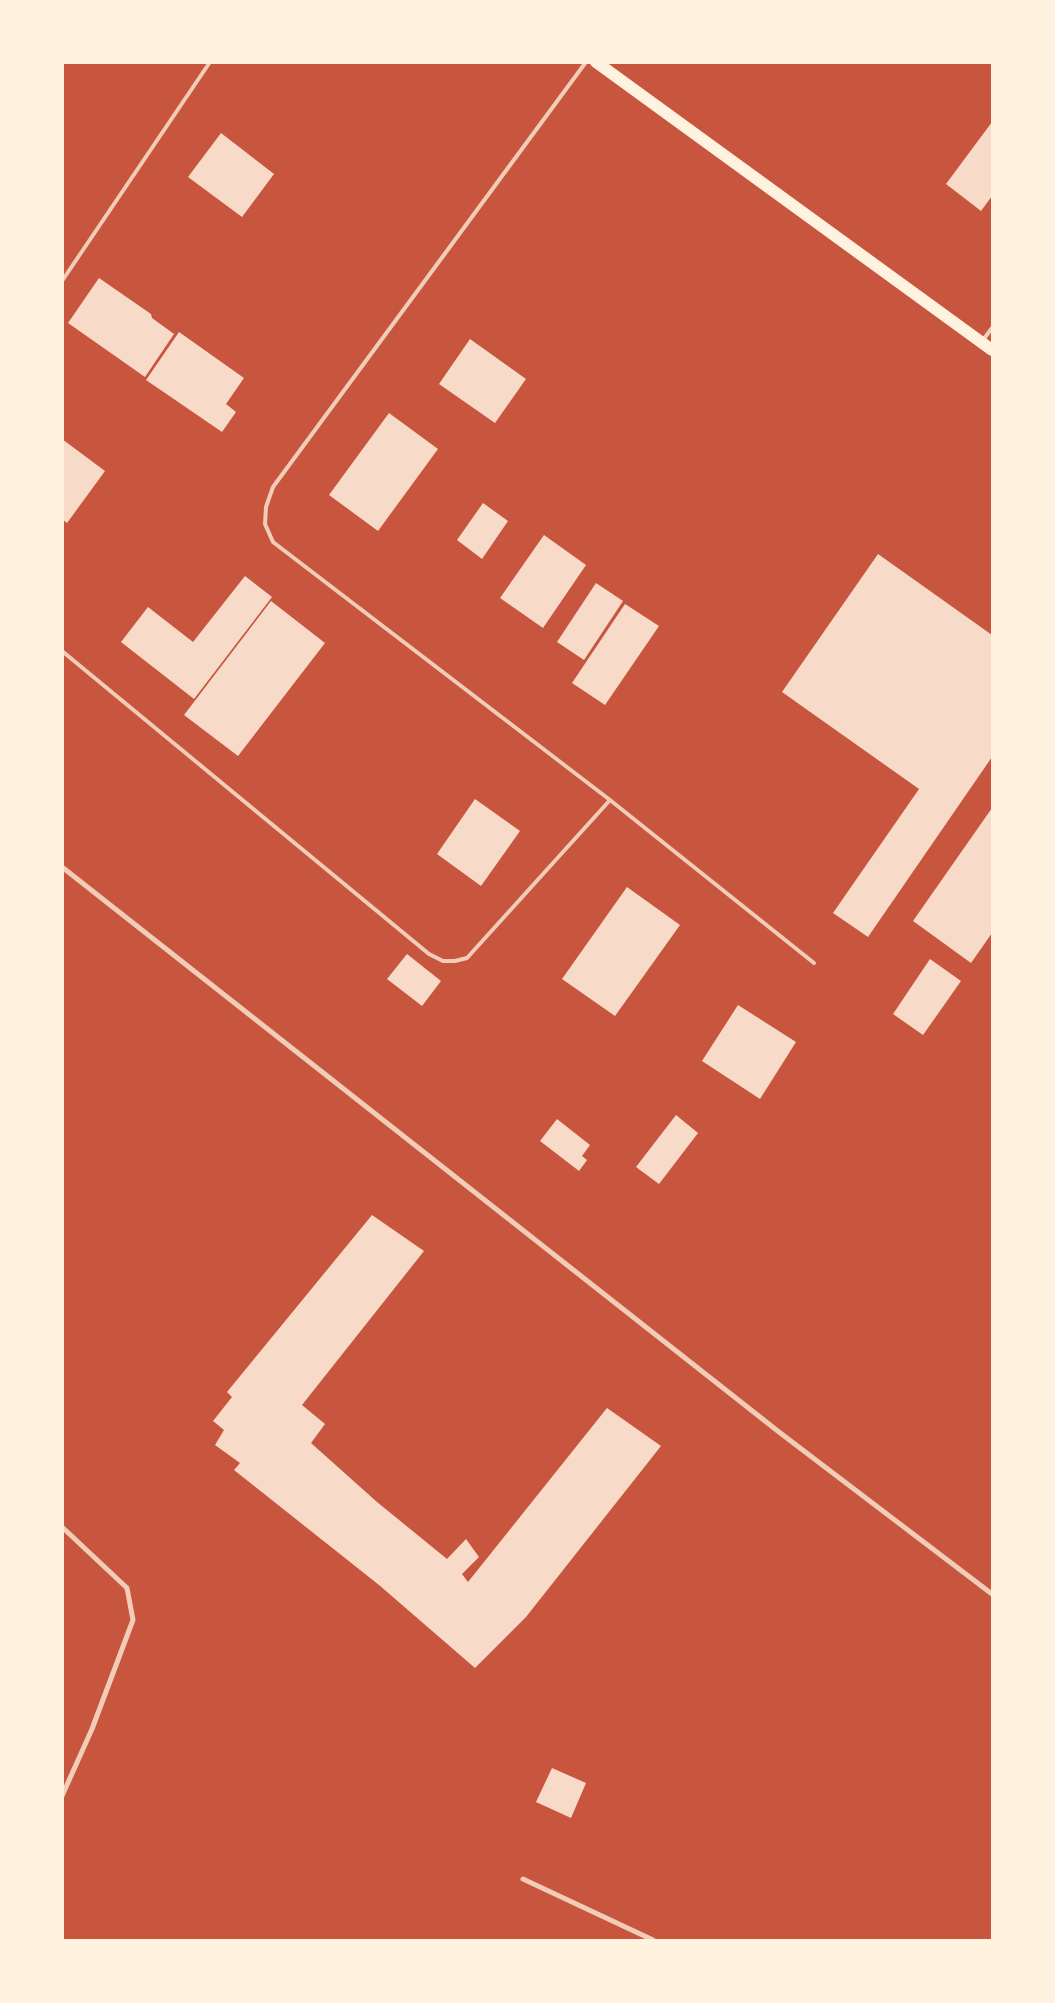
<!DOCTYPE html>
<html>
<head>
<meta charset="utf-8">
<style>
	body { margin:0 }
	#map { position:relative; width:1055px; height:2003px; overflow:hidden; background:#c8553d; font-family:"Golos Text",sans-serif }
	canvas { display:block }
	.frame { position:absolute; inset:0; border:64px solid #fff3e0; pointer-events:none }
</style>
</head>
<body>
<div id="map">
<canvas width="1055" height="2003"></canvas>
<div class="frame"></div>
</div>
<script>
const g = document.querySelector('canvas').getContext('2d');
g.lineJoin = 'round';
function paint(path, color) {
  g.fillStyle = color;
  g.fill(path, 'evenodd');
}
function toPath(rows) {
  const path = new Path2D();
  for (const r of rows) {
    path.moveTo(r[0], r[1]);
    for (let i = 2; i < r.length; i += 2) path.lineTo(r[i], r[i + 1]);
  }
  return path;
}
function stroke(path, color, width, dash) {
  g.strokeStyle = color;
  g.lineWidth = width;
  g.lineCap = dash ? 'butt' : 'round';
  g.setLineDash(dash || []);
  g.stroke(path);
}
paint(toPath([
	[992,122,992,196,981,211,946,184],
	[221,133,274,174,242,217,188,177],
	[99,278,151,314,152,318,174,334,145,377,68,323],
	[179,332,244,378,226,404,236,412,222,432,146,380],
	[470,339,526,379,495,423,439,384],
	[389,413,438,449,378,531,329,495],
	[62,439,105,471,67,523,62,519],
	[483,503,508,521,482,559,457,540],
	[544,535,586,565,543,628,500,598],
	[878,554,992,635,992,757,868,937,833,913,919,789,782,692],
	[245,576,272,597,194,699,121,642,148,607,193,642],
	[596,583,623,601,584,660,557,642],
	[271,601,325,643,238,756,184,715],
	[625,604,659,626,605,705,572,683],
	[475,799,520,831,481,886,437,854],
	[992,808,992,933,971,963,913,921],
	[627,887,680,925,615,1016,562,979],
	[407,954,441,981,422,1006,387,979],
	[930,959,961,981,923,1035,893,1014],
	[738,1005,796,1042,760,1099,702,1061],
	[676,1115,698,1133,659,1184,636,1167],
	[557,1119,590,1145,582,1156,587,1160,579,1171,540,1141],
	[372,1215,424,1251,302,1405,325,1424,311,1443,377,1502,447,1559,466,1539,479,1557,462,1574,468,1582,607,1408,661,1446,526,1617,475,1668,379,1585,234,1470,240,1463,215,1445,224,1430,213,1421,232,1397,227,1392],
	[552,1768,586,1783,571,1818,536,1802]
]), '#f7dbc8');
stroke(toPath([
	[586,62,273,487,266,507,265,524,273,542,610,800,814,963],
	[62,281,210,62],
	[983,340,992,328],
	[62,651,429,954,443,961,455,961,467,958,610,800]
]), '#f1ccb7', 4);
stroke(toPath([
	[62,867,779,1432,992,1594],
	[62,1527,127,1588,133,1620,92,1729,62,1796],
	[523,1879,653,1940]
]), '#f1ccb7', 5);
stroke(toPath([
	[596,62,992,350]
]), '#fff3e0', 12);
</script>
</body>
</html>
